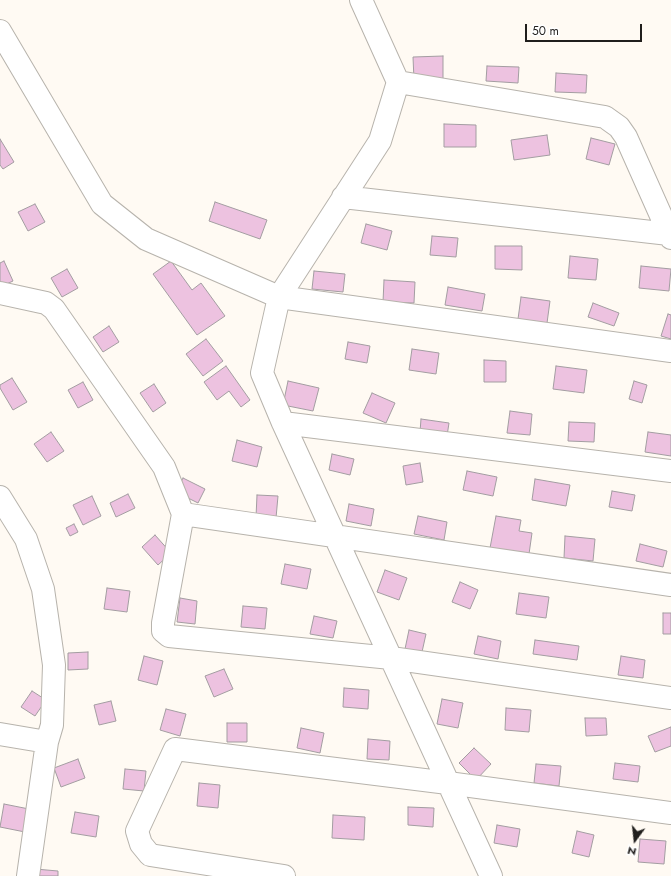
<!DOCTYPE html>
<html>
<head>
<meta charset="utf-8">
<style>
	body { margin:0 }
	#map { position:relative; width:671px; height:876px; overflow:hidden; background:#fffaf3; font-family:Jost,sans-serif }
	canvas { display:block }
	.north { position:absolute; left:615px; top:820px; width:40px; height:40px; -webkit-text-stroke:3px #fff; paint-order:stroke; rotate:195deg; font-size:11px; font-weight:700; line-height:16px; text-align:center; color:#201e1c }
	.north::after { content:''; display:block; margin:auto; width:14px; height:18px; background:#201e1c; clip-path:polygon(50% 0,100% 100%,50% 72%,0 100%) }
	.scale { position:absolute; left:525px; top:24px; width:117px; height:18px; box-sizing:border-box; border:2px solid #201e1c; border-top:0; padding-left:5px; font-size:12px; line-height:14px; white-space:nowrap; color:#201e1c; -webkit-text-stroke:3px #fff; paint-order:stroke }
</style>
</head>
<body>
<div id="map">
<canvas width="671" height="876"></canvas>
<div class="north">N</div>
<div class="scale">50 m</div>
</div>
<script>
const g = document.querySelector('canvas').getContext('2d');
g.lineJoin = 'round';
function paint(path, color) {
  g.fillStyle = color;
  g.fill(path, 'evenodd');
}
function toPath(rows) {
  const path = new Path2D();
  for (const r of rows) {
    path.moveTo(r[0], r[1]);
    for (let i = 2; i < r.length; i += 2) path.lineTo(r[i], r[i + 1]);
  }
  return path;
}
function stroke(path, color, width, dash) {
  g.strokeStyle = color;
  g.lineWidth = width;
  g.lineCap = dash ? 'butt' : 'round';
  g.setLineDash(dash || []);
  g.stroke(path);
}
const building = toPath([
	[443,56,443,79,414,80,413,57,443,56],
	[487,66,519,67,518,83,486,81,487,66],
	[556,73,587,75,586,93,555,92,556,73],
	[444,124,476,125,476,147,444,147,444,124],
	[547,135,550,155,514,160,511,140,547,135],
	[591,138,615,144,609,165,586,159,591,138],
	[0,139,14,162,3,169,0,165,0,139],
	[215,202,267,220,260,239,209,221,215,202],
	[35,204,45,222,28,231,18,212,35,204],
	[366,224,392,231,387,250,361,243,366,224],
	[432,236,458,238,456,257,430,255,432,236],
	[495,246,522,246,522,270,495,269,495,246],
	[570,256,598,259,596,280,568,278,570,256],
	[4,261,13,281,0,287,0,263,4,261],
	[171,261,192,290,201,283,225,316,197,335,153,274,171,261],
	[641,266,671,269,669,291,639,288,641,266],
	[67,269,78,288,62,297,51,278,67,269],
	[314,271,345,274,343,292,312,289,314,271],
	[384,280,415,282,414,303,383,302,384,280],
	[448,287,485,294,482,311,445,305,448,287],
	[521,297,550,301,547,323,518,319,521,297],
	[593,303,619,313,614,326,588,317,593,303],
	[668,314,671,315,671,339,661,336,668,314],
	[109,326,119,342,103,352,93,337,109,326],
	[206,339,223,361,203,376,186,354,206,339],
	[348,342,370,346,367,363,345,359,348,342],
	[412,349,439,353,436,374,409,370,412,349],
	[484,360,506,361,506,382,484,382,484,360],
	[226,366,250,400,241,407,229,391,217,400,204,382,226,366],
	[556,366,587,370,584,393,553,389,556,366],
	[12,378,27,402,13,410,0,388,0,385,12,378],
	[288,381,319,388,313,411,283,405,288,381],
	[634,381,647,385,642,403,629,399,634,381],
	[83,382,93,400,78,408,68,390,83,382],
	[154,384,166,403,153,412,140,393,154,384],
	[372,393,395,403,386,423,363,413,372,393],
	[510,411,532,414,530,435,507,433,510,411],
	[421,419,449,423,447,436,420,432,421,419],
	[569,422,595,423,594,442,568,441,569,422],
	[51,432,64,451,47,462,34,444,51,432],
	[648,432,671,435,671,456,645,452,648,432],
	[237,440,262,447,257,467,232,461,237,440],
	[332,454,354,459,350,475,329,470,332,454],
	[420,463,423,482,406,485,403,466,420,463],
	[467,471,497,477,493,496,463,490,467,471],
	[183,478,205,489,198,503,176,492,183,478],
	[535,479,570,485,566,506,532,500,535,479],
	[612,491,635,495,632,511,609,507,612,491],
	[128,494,135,508,116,517,110,503,128,494],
	[257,495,278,496,276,518,256,517,257,495],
	[92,496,101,516,83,525,73,505,92,496],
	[349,504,374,509,371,526,346,521,349,504],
	[418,516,447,522,444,540,414,534,418,516],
	[496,516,521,520,519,531,532,533,529,554,490,548,496,516],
	[74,524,78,532,70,536,66,528,74,524],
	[155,535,171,553,158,565,142,547,155,535],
	[565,536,595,539,593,561,564,558,565,536],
	[640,544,667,551,663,567,636,561,640,544],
	[285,564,311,569,307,589,281,584,285,564],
	[385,570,407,578,399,600,377,592,385,570],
	[460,582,478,590,470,609,452,602,460,582],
	[107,588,130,591,127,612,104,609,107,588],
	[519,593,549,597,546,618,516,614,519,593],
	[180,598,197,601,195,624,177,622,180,598],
	[243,606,267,608,265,629,241,627,243,606],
	[663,613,671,613,671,634,663,634,663,613],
	[314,616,337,621,333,638,310,634,314,616],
	[409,630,426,634,422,652,405,649,409,630],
	[478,636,501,641,498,659,474,654,478,636],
	[535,640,579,646,577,660,533,654,535,640],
	[88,652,88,669,68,670,68,653,88,652],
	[144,656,163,661,157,685,138,680,144,656],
	[621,656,645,660,643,678,618,675,621,656],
	[224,669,233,689,214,697,205,676,224,669],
	[344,688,369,690,368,709,343,707,344,688],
	[32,691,46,700,35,716,21,707,32,691],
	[442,699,463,703,458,728,437,724,442,699],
	[111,701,116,721,99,725,94,705,111,701],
	[506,708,531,710,529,732,505,730,506,708],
	[166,709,186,714,180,736,160,730,166,709],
	[585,718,606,718,607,735,586,736,585,718],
	[227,723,247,723,247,742,227,742,227,723],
	[671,727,671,746,655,752,648,736,671,727],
	[301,728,324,733,320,753,297,748,301,728],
	[368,739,390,741,389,760,367,759,368,739],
	[474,748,491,764,476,780,459,763,474,748],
	[78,759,85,778,61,787,54,768,78,759],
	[615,763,640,766,638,782,613,779,615,763],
	[536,764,561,766,559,786,534,783,536,764],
	[125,769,146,771,144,791,123,789,125,769],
	[199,783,220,785,218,808,197,806,199,783],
	[4,804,29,809,25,832,0,827,4,804],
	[408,807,434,808,433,827,408,825,408,807],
	[75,812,99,816,96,837,71,833,75,812],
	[333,815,365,817,364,840,332,838,333,815],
	[497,825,520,829,517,847,494,843,497,825],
	[577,831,594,835,589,857,572,853,577,831],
	[640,839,666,841,664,864,638,862,640,839],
	[35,869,58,871,58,876,34,876,35,869]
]);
paint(building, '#edc2e0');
stroke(building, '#a39da1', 1);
const minor = toPath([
	[361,0,398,82,380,141,279,297,262,373,283,423,491,876],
	[0,31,102,204,146,239,279,297,671,351],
	[398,82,605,117,619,127,626,137,671,238],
	[343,197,669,234],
	[0,293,46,303,54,309,164,467,183,514],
	[283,423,671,471],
	[0,497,26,539,43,589,54,665,52,725,47,742,28,876],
	[671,585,183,514,163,623,163,631,169,636,391,658,671,698],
	[0,734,47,742],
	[284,876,150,855,141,844,137,831,175,749,448,783,671,813]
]);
stroke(minor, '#b7b3ac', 24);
stroke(minor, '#fff', 22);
</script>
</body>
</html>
